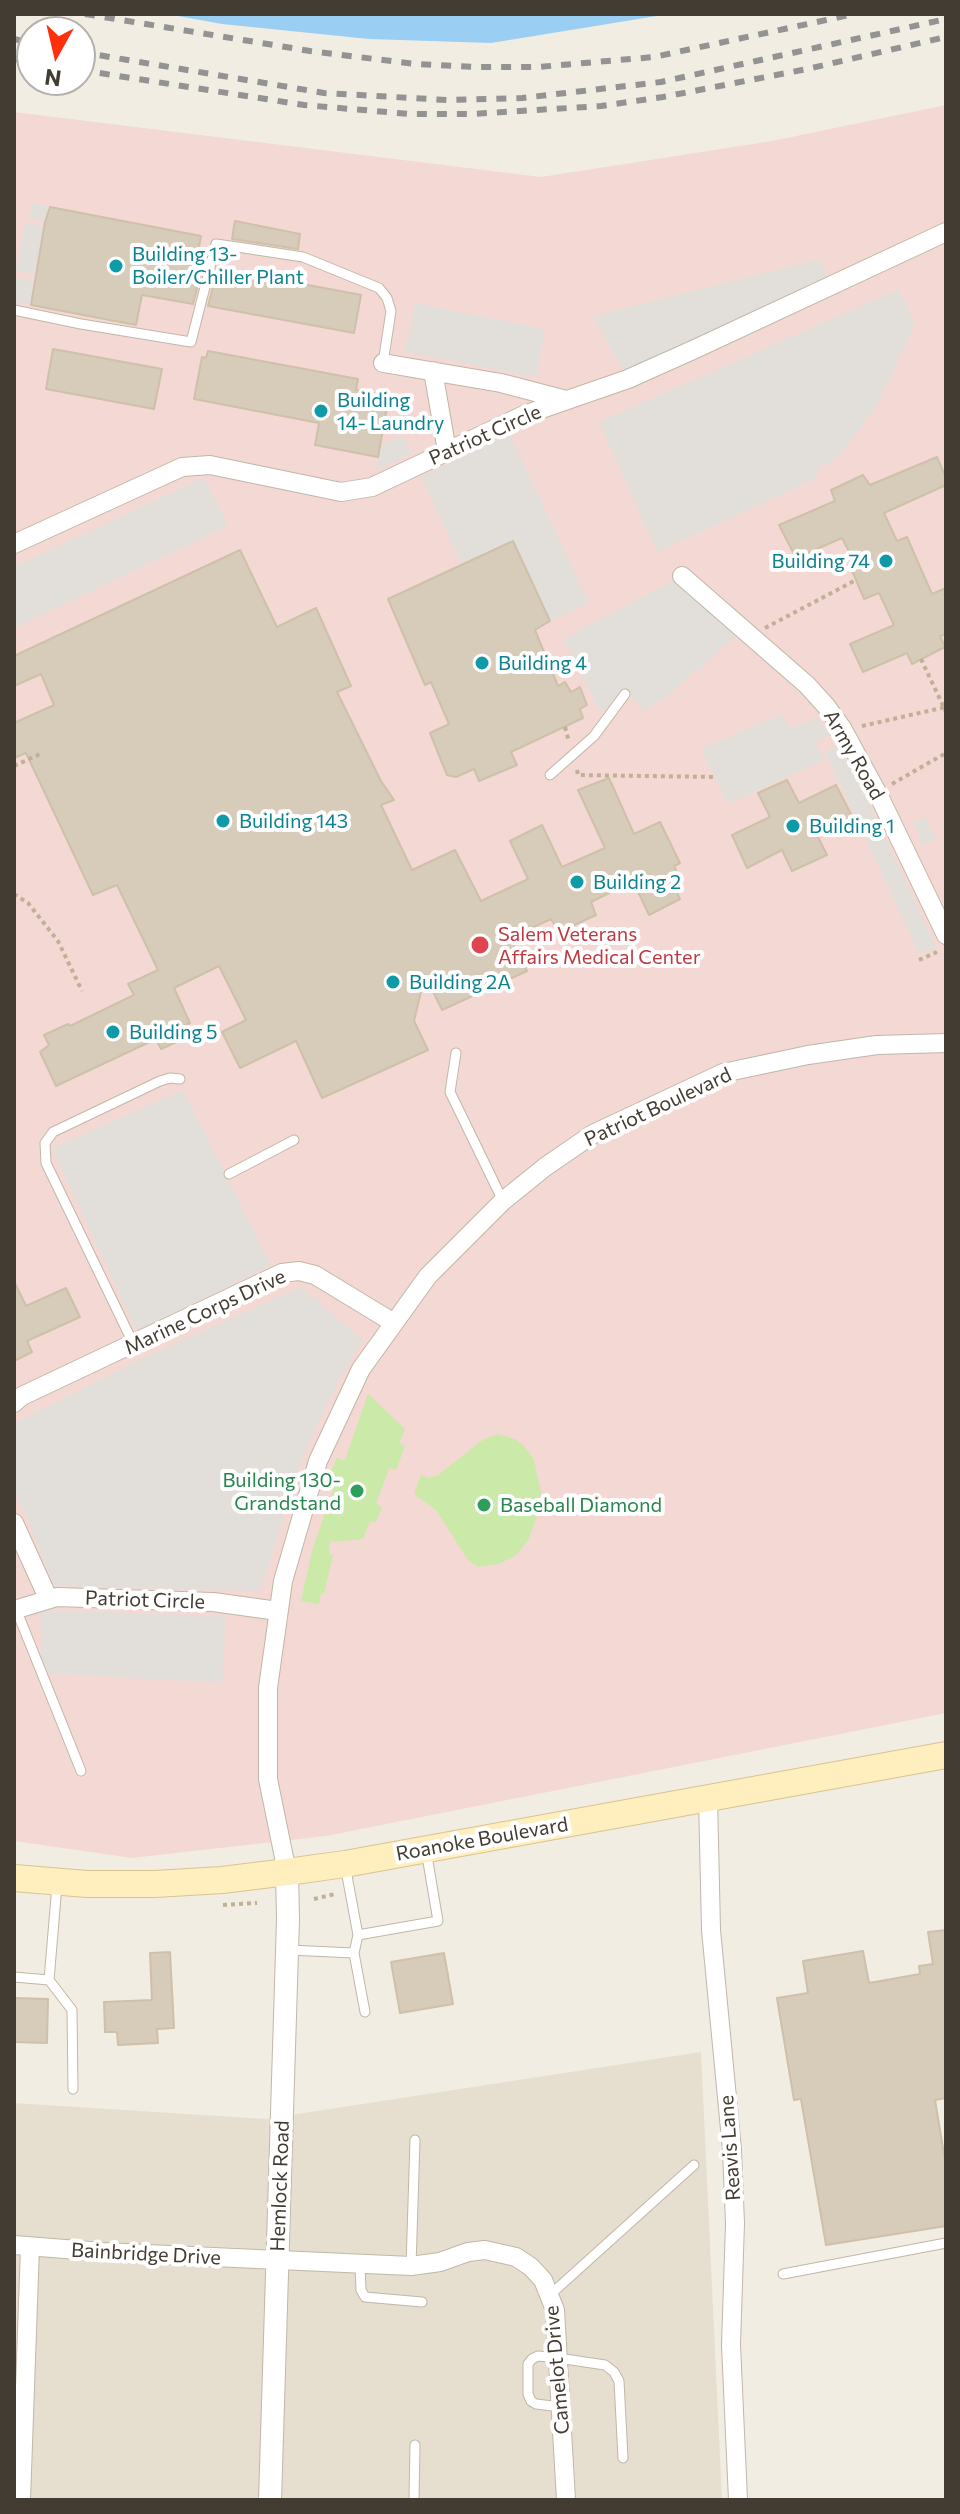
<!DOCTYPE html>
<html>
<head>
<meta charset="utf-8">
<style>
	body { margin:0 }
	#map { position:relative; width:960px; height:2514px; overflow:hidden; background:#f2ede2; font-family:Commissioner,sans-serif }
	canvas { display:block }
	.frame { position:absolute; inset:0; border:16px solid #433c32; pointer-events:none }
	.north { position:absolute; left:16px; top:16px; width:80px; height:80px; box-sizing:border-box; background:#fff; border:2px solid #b4b1ad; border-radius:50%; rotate:188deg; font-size:22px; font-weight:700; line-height:32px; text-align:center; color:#433c32 }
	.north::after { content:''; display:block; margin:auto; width:28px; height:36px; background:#ff300b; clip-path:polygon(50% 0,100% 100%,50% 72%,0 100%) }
</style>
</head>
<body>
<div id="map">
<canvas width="960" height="2514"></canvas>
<div class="frame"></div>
<div class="north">N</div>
</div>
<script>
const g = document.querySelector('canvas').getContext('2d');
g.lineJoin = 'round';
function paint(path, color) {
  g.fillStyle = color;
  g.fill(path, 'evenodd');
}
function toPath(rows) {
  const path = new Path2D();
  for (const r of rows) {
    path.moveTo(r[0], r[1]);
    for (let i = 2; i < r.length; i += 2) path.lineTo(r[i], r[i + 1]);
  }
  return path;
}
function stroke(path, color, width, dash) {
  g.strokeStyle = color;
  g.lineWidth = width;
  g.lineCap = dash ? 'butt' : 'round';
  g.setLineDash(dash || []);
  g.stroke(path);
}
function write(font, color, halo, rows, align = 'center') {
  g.font = font + ' Commissioner,sans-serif';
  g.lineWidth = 8;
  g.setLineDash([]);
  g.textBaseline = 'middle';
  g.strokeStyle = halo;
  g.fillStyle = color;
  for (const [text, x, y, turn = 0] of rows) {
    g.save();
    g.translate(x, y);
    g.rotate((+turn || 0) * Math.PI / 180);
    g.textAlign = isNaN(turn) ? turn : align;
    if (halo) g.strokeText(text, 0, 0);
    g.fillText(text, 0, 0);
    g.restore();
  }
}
paint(toPath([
	[701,2052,722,2500,14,2500,14,2103,265,2119]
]), '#e6dfcf');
paint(toPath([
	[946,105,946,1713,326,1836,132,1858,14,1841,14,112,541,177,772,141]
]), '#f4d8d4');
paint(toPath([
	[368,1394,405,1429,399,1443,405,1446,396,1470,389,1468,376,1504,382,1507,376,1522,370,1521,363,1539,330,1542,329,1554,333,1555,324,1593,321,1593,319,1604,301,1601,312,1551,337,1478,330,1475,336,1458,345,1460],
	[498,1434,515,1439,524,1446,534,1460,541,1493,539,1511,528,1540,516,1555,499,1564,478,1567,468,1560,436,1510,414,1494,421,1475,429,1478,438,1475,484,1439]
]), '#cbe9a8');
paint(toPath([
	[32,203,50,207,34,274,16,271,25,223,44,227,44,221,29,219],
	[819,259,832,285,628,379,593,316],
	[14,277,33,281,31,305,14,301],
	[899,289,915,325,876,407,837,458,820,467,815,479,657,552,599,422],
	[415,303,545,329,536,377,405,352],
	[402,435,412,453,376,470,379,447],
	[510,435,589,603,550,621,513,541,462,565,421,476],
	[204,477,228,526,14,628,14,567],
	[682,576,742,631,667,696,643,711,632,697,600,711,563,639],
	[782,714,791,729,817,717,831,734,816,742,824,760,728,804,701,749],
	[841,744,936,947,920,955,825,752],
	[925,817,936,839,923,846,913,823],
	[183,1090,271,1265,137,1331,52,1148],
	[301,1287,363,1340,337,1383,303,1455,260,1591,54,1586,27,1517,14,1493,15,1423,143,1358],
	[40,1610,226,1616,222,1683,43,1673]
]), '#e2dfdb');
paint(toPath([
	[167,14,669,14,491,43,369,39,222,24]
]), '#9acef3');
const building = toPath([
	[50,207,201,236,196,264,203,265,193,304,142,295,136,325,31,305,45,222,50,207],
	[235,221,300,234,298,249,232,239,235,221],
	[218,268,361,295,354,333,208,306,218,268],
	[53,349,162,369,154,409,46,389,53,349],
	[208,351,358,379,356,390,389,396,378,457,315,445,319,423,194,399,202,357,206,358,208,351],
	[937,457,946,478,946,485,884,513,897,541,907,537,932,594,946,588,946,634,940,636,945,647,912,664,907,653,863,672,850,644,894,625,879,593,864,599,851,568,856,565,842,538,796,558,779,525,835,501,831,490,863,475,870,485,937,457],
	[513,541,550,621,535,630,558,686,565,682,571,692,580,687,587,705,580,709,583,718,511,752,517,765,479,781,474,769,456,777,447,775,430,733,449,724,431,682,425,685,388,599,513,541],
	[240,550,277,627,316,608,351,686,337,692,381,781,394,800,381,805,412,870,455,850,481,901,528,879,510,841,542,825,562,867,605,848,578,790,609,778,634,834,660,822,680,863,674,866,680,878,672,882,680,899,649,915,633,881,591,902,596,915,559,932,551,919,510,938,527,971,442,1010,425,975,414,1021,428,1050,322,1098,296,1041,240,1068,222,1032,246,1020,219,966,174,988,190,1023,176,1030,181,1040,161,1049,156,1039,56,1086,40,1052,49,1045,44,1035,68,1024,70,1026,134,995,128,984,158,970,117,885,93,895,26,753,14,758,14,723,54,705,41,674,14,686,14,656,240,550],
	[787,780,799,803,836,785,853,818,817,835,827,855,792,871,782,850,747,868,732,835,770,817,758,793,787,780],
	[14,1281,26,1306,66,1288,80,1317,27,1341,32,1352,14,1361,14,1281],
	[946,1930,946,2098,935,2100,946,2166,946,2226,826,2245,801,2099,794,2100,777,1998,808,1993,803,1961,863,1951,869,1983,920,1974,919,1966,933,1964,928,1932,946,1930],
	[170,1952,174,2028,157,2029,158,2043,118,2045,117,2032,105,2032,104,2002,152,2000,150,1953,170,1952],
	[444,1953,453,2004,400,2013,391,1962,444,1953],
	[14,1998,48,1999,47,2043,14,2042,14,1998]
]);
paint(building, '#d7cbba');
stroke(building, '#cfc0aa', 2);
const service = toPath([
	[14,310,81,324,191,342,216,244,244,248,303,257,379,288,387,298,391,311,383,363],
	[550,775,594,736,625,694],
	[456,1053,450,1092,503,1201],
	[229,1174,294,1140],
	[134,1345,46,1163,45,1143,53,1132,160,1081,170,1078,180,1079],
	[16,1609,81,1771],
	[358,1935,438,1921,426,1850],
	[288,1950,354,1953,358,1935,345,1865],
	[354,1953,365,2012],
	[14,1977,49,1980,57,1885],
	[49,1980,72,2010,73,2089],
	[360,2265,361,2290,365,2297,422,2302],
	[411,2266,415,2140],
	[783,2274,946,2243],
	[551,2294,694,2165],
	[561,2407,536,2404,531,2401,528,2394,528,2364,532,2359,538,2356,558,2358,605,2365,614,2372,619,2381,623,2458],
	[414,2500,415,2445]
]);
const minor = toPath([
	[383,363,501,383,566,400],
	[433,371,447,451],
	[14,544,182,467,210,465,341,492,372,487,524,415,628,379,695,349,946,232],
	[682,576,807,685,826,706,842,728,878,794,946,935],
	[14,1403,22,1396,282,1273,299,1271,315,1275,394,1323],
	[14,1523,48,1598],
	[14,1610,57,1597,213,1602,278,1611],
	[708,1797,711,1930,732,2150,735,2223,731,2345,738,2500],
	[287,1872,268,1779,268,1688,283,1581,318,1461,361,1369,428,1276,503,1201,545,1167,593,1134,723,1073,808,1055,877,1045,946,1043],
	[14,2245,103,2252,411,2266,440,2262,468,2252,485,2250,516,2257,531,2267,543,2280,555,2310,566,2500],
	[21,2500,30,2247]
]);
const tertiary = toPath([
	[270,2500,288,1919,287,1872]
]);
const secondary = toPath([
	[14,1878,87,1884,155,1884,222,1880,287,1872,345,1864,946,1755]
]);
stroke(service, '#c0b7a7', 11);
stroke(minor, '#c0b7a7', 20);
stroke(tertiary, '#c0b7a7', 24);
stroke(secondary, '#d8c491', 28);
stroke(toPath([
	[765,628,856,580],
	[921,659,946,712],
	[862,726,946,707],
	[565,727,569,742],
	[14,766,42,753],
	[577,770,578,775,715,777],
	[892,784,946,753],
	[14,894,28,903,58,941,82,991],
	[919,960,937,952],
	[314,1899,335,1894],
	[223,1905,257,1903]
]), '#c0b095', 4, [4, 4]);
stroke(service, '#fff', 9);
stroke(minor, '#fff', 18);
stroke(tertiary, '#fff', 22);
stroke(secondary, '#ffefbe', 26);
stroke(toPath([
	[85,14,310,51,415,64,474,67,538,67,654,57,854,14],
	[14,39,32,43],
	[80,52,324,93,447,100,522,98,661,82,946,19],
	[14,59,32,62],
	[80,70,304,105,410,114,472,114,601,106,663,97,807,69,946,37]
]), '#939393', 6, [10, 10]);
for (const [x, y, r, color] of [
	[116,266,8,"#0f9aa8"],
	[321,411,8,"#0f9aa8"],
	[886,561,8,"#0f9aa8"],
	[482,663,8,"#0f9aa8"],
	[223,821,8,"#0f9aa8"],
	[793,826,8,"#0f9aa8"],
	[577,882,8,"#0f9aa8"],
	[480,945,10,"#e0444e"],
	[393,982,8,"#0f9aa8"],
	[113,1032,8,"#0f9aa8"],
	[357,1491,8,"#2e9e5b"],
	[484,1505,8,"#2e9e5b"]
]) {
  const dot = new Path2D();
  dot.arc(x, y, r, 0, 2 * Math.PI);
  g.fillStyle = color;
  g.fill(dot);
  stroke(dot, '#fff', 3);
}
write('20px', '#0d838f', '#fff', [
	["Building 13-",132,254],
	["Boiler/Chiller Plant",132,277],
	["Building",337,400],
	["14- Laundry",337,423],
	["Building 74",870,561,"right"],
	["Building 4",498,663],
	["Building 143",239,821],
	["Building 1",809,826],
	["Building 2",593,882],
	["Building 2A",409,982],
	["Building 5",129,1032]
], 'left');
write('20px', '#433c32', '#fff', [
	["Patriot Circle",485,435,-24],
	["Army Road",854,755,60],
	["Patriot Boulevard",658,1107,-25],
	["Marine Corps Drive",205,1312,-25],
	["Patriot Circle",145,1600,2],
	["Roanoke Boulevard",482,1839,-10],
	["Reavis Lane",730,2148,-94],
	["Hemlock Road",280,2186,-88],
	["Bainbridge Drive",146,2254,3],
	["Camelot Drive",557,2370,-95]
]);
write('20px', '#be3a42', '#fff', [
	["Salem Veterans",498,934],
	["Affairs Medical Center",498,957]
], 'left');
write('20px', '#27864d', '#fff', [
	["Building 130-",341,1480],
	["Grandstand",341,1503],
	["Baseball Diamond",500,1505,"left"]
], 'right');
</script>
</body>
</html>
